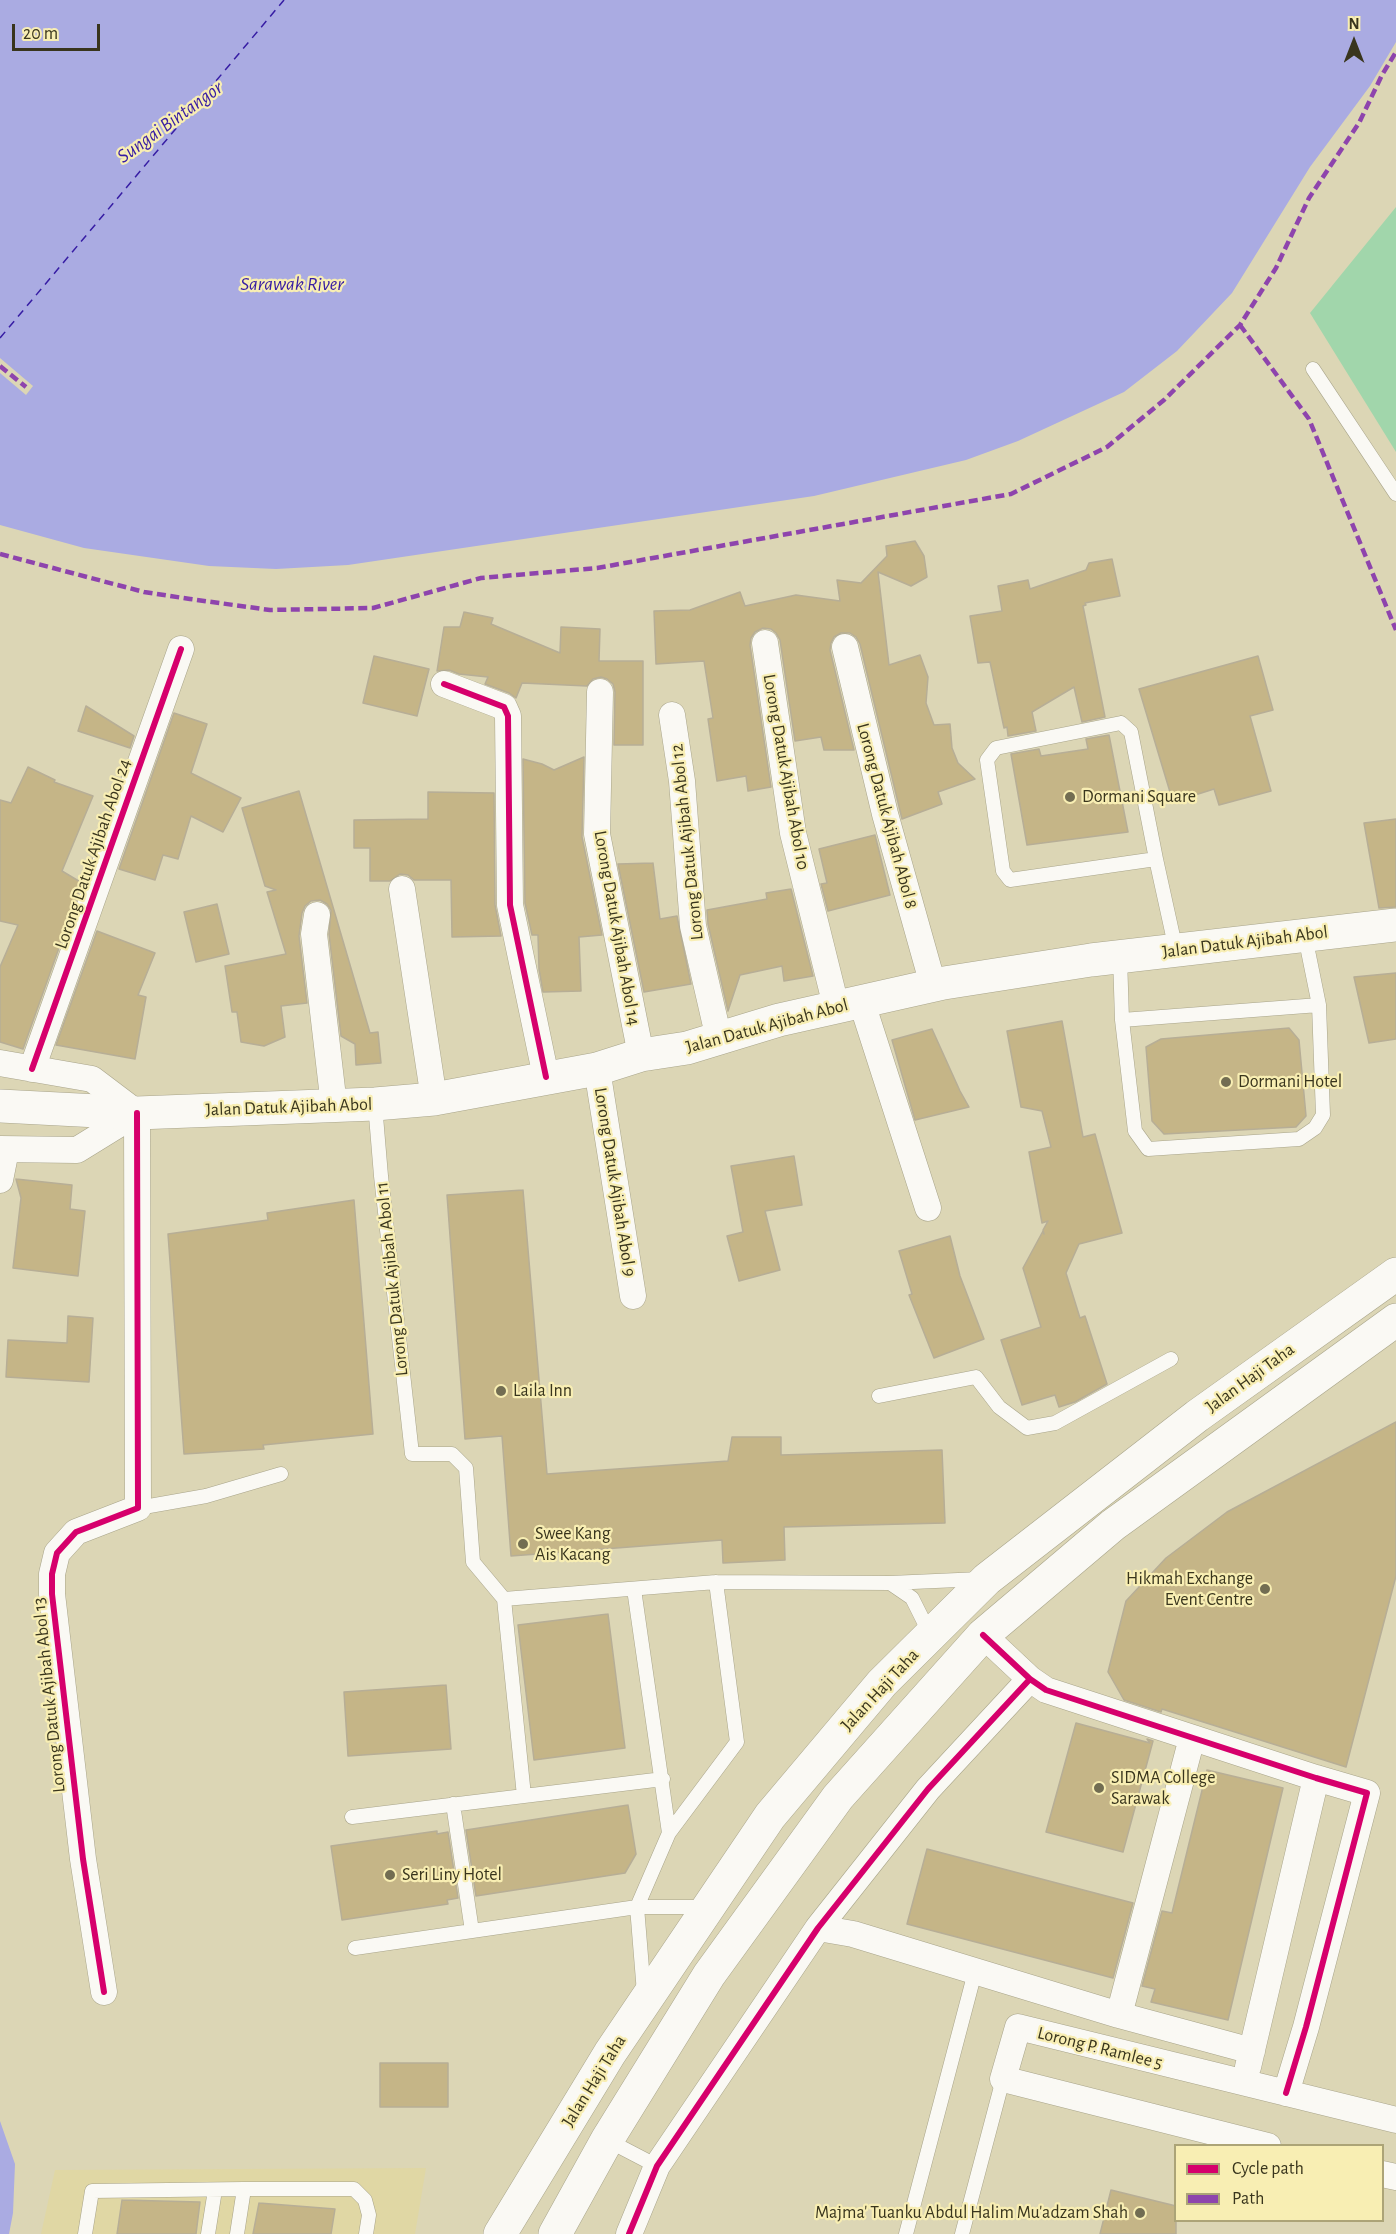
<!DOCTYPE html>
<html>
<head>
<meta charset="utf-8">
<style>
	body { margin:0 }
	#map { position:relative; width:1396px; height:2234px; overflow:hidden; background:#dcd6b5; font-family:"Alegreya Sans",sans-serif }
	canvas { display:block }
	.legend { position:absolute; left:1174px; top:2144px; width:210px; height:78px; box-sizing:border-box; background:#f8eeb3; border:2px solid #aca477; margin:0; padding:8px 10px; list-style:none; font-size:18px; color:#39351d }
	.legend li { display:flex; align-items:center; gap:12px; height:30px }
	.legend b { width:30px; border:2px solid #aca477 }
	.north { position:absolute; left:1324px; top:12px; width:60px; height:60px; -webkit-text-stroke:4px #f8eeb3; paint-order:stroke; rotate:0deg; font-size:16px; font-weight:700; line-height:24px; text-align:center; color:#39351d }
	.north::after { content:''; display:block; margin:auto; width:21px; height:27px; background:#39351d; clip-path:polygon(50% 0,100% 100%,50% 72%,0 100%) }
	.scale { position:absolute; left:12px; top:24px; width:88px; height:27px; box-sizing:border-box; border:3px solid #39351d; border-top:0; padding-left:8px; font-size:18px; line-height:21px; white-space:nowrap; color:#39351d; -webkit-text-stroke:4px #f8eeb3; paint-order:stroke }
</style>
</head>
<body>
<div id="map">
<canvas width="1396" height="2234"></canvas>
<ul class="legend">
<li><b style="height:8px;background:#d6006c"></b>Cycle path</li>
<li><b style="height:8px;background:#8e44ad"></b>Path</li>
</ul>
<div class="north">N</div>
<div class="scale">20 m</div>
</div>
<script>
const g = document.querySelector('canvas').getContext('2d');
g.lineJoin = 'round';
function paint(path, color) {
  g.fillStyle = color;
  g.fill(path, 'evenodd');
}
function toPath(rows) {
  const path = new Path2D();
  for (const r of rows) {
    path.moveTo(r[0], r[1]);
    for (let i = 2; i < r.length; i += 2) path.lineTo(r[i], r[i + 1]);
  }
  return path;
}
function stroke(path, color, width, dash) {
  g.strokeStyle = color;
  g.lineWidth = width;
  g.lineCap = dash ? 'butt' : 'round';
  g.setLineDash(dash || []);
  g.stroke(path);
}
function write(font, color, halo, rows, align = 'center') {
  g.font = font + ' "Alegreya Sans",sans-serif';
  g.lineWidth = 4.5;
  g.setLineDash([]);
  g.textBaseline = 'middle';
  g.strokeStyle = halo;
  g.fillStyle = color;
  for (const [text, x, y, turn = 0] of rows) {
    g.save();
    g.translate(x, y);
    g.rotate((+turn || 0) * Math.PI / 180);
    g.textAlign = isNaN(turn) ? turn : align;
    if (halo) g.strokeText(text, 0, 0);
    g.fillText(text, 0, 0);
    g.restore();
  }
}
paint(toPath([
	[426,2168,415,2234,41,2234,55,2170]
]), '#e0d7a4');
paint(toPath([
	[1396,207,1396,452,1310,313]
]), '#a1d6ab');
paint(toPath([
	[0,0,1396,0,1396,42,1370,86,1310,167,1232,293,1177,351,1124,392,1018,441,966,460,814,496,348,565,276,569,209,566,84,548,0,525],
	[0,2121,15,2164,13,2213,9,2234,0,2234]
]), '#aaabe2');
paint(toPath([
	[0,358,33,386,26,395,0,373]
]), '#dcd6b5');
stroke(toPath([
	[0,338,284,0]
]), '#371da4', 1.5, [8, 6]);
const building = toPath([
	[915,541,924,556,927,577,911,586,878,572,889,665,920,655,928,677,926,703,934,725,950,724,952,748,958,763,975,779,938,792,942,804,902,819,860,644,856,637,850,633,841,633,834,637,831,643,830,650,854,750,824,750,821,737,795,741,780,640,776,633,771,629,763,628,755,632,751,638,750,645,771,787,748,791,746,776,717,781,708,719,713,718,704,661,656,664,654,611,690,610,740,592,745,606,796,595,840,601,837,580,861,583,887,556,886,546,915,541],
	[1112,559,1120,596,1085,603,1086,605,1083,606,1105,717,1082,722,1074,687,1032,712,1036,731,1008,736,1007,727,1004,728,990,662,978,663,970,616,1002,611,998,586,1028,580,1030,589,1086,570,1089,563,1112,559],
	[464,612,493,618,491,624,560,653,561,627,600,629,599,661,643,661,643,745,614,745,615,692,613,684,607,679,601,677,593,679,587,686,522,683,516,698,509,693,485,684,488,677,459,674,449,670,437,671,444,627,460,627,464,612],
	[374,656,429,669,417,716,363,703,374,656],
	[1258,656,1273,710,1250,716,1271,791,1219,805,1214,789,1173,802,1139,689,1258,656],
	[86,706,134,736,130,748,78,731,86,706],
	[174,713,207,724,191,773,241,798,223,832,191,816,178,859,163,855,155,880,119,869,174,713],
	[1109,735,1128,832,1027,845,1011,754,1039,749,1041,756,1088,749,1086,739,1109,735],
	[584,757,582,837,602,935,579,937,581,991,543,992,539,969,538,935,532,935,525,903,523,759,542,764,554,770,584,757],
	[28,767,55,780,54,782,93,796,62,871,82,883,23,1049,0,1042,0,967,18,925,0,921,0,800,11,803,28,767],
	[299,791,370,1033,378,1032,381,1063,356,1065,355,1044,341,1036,329,934,331,910,327,904,320,900,311,901,305,906,302,913,299,936,307,1003,281,1006,285,1037,264,1046,241,1042,237,1012,232,1012,225,966,286,954,267,892,276,890,265,886,242,808,299,791],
	[428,792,494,793,495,905,501,936,452,937,451,880,414,880,408,875,400,874,390,881,370,881,370,848,354,848,354,820,428,819,428,792],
	[1396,819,1396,907,1379,908,1364,823,1396,819],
	[875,835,890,895,828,911,821,884,827,883,819,849,875,835],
	[653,863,660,919,677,916,691,984,644,992,618,864,653,863],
	[791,889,813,976,784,981,782,966,740,975,728,1011,708,924,707,910,767,899,766,893,791,889],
	[217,904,229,954,196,962,184,912,217,904],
	[97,931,155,953,138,995,146,997,135,1059,56,1045,97,931],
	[1396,973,1396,1039,1369,1043,1354,977,1396,973],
	[1062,1021,1083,1137,1095,1134,1122,1233,1079,1244,1066,1273,1080,1318,1085,1316,1107,1384,1075,1402,1059,1407,1055,1395,1022,1405,1001,1340,1041,1327,1023,1268,1043,1231,1044,1234,1043,1230,1048,1221,1042,1223,1029,1152,1051,1147,1042,1111,1021,1107,1007,1031,1062,1021],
	[1289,1028,1299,1040,1306,1116,1296,1127,1164,1134,1152,1121,1146,1047,1161,1039,1289,1028],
	[932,1029,960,1091,969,1107,915,1120,892,1040,932,1029],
	[794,1156,802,1205,765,1211,780,1270,739,1281,727,1236,743,1232,731,1166,794,1156],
	[16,1179,72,1185,70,1209,85,1211,78,1276,13,1268,21,1198,16,1179],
	[523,1190,547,1474,728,1461,732,1437,781,1437,781,1455,942,1450,945,1523,784,1527,785,1560,723,1563,722,1540,511,1556,502,1436,465,1439,447,1195,523,1190],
	[354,1200,373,1434,263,1445,264,1449,184,1454,168,1234,268,1220,267,1213,354,1200],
	[950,1236,960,1276,984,1339,934,1358,909,1295,912,1294,899,1251,950,1236],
	[68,1316,93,1318,89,1382,6,1377,8,1340,67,1343,68,1316],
	[1396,1422,1396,1576,1346,1767,1162,1709,1161,1712,1124,1700,1108,1672,1126,1601,1166,1558,1227,1512,1396,1422],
	[608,1614,625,1748,534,1760,518,1625,608,1614],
	[446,1685,451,1749,348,1756,344,1692,446,1685],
	[1076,1723,1150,1743,1147,1739,1153,1741,1123,1852,1046,1832,1076,1723],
	[1207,1770,1283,1788,1228,2020,1151,2002,1155,1989,1142,1986,1162,1911,1172,1913,1207,1770],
	[628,1805,636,1854,625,1873,476,1896,466,1830,628,1805],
	[437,1831,437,1834,448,1832,458,1898,447,1900,448,1904,342,1920,331,1846,437,1831],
	[927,1849,1133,1903,1113,1978,907,1924,927,1849],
	[380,2063,448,2063,448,2107,380,2107,380,2063],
	[1111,2190,1176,2206,1176,2234,1100,2234,1111,2190],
	[122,2200,200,2202,196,2234,117,2234,122,2200],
	[259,2203,335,2209,331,2234,253,2234,259,2203]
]);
paint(building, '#c5b587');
stroke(building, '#b7ae96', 1.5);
const lane = toPath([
	[1313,369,1396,494],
	[1121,723,1131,732,1156,859,1010,880,1003,871,987,760,996,748,1121,723],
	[1156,859,1176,950],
	[1305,936,1319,1005],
	[1120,957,1122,1020,1135,1131,1148,1149,1299,1139,1315,1128,1323,1115,1319,1005,1122,1020],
	[375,1104,381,1176,412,1454,452,1454,466,1468,473,1562,504,1599,524,1796],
	[879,1396,976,1377,999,1407,1027,1428,1055,1423,1171,1359],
	[138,1508,206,1496,281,1474],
	[890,1583,912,1598,931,1636],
	[634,1589,669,1833],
	[504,1599,716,1582,890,1583,981,1579],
	[453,1804,472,1931],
	[352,1817,663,1779],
	[355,1948,637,1907,707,1907],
	[644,1993,637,1907,669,1833,737,1742,716,1582],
	[607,2140,657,2166],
	[85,2234,92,2191,244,2189,354,2189,365,2200,369,2215,366,2234],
	[208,2234,215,2190],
	[237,2234,244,2189],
	[906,2234,975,1972],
	[962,2234,1003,2079]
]);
const street = toPath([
	[765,643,793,833,836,1006],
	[845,647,885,814,933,985],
	[444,684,504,707,508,716,510,905,546,1077],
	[600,692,597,834,641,1055],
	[672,715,682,781,693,926,719,1039],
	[402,889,434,1099],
	[317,915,314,934,334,1106],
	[861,1000,928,1208],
	[0,1063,92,1079,137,1113],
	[32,1069,181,649],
	[597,1069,633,1296],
	[0,1149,77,1150,137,1113],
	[0,1180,6,1150],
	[983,1635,1030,1679,1046,1690,1316,1778,1367,1793,1306,2027,1286,2093],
	[818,1928,853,1934,1119,2015,1252,2051],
	[104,1992,83,1859,52,1594,52,1574,57,1553,76,1532,138,1508,137,1113],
	[1119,2015,1192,1738],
	[1248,2067,1316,1778],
	[1268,2146,1003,2079,1018,2027,1396,2120],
	[1382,2174,1396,2177],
	[629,2234,657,2166,818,1928,928,1789,1030,1679]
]);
const secondary = toPath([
	[0,1106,137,1113,375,1104,434,1099,597,1069,641,1055,687,1048,779,1020,944,983,1091,960,1396,925],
	[500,2234,610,2053,770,1816,882,1683,987,1579,1197,1416,1396,1274],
	[555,2234,607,2140,709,1975,838,1797,983,1635,1113,1525,1396,1320]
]);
stroke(lane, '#a8a48a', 15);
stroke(street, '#a8a48a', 27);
stroke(secondary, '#a8a48a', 34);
stroke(lane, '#faf9f4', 14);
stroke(street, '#faf9f4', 26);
stroke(secondary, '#faf9f4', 33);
stroke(toPath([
	[1240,325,1309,419,1396,630],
	[0,366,26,387],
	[0,554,144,592,190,599,270,610,373,608,481,578,597,568,1011,494,1107,447,1164,400,1240,325,1276,268,1309,198,1359,123,1382,75,1396,52]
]), '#8e44ad', 4.5, [9, 4.5]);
stroke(toPath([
	[444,684,504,707,508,716,510,905,546,1077],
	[32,1069,181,649],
	[983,1635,1030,1679,1046,1690,1316,1778,1367,1793,1306,2027,1286,2093],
	[104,1992,83,1859,52,1594,52,1574,57,1553,76,1532,138,1508,137,1113],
	[629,2234,657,2166,818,1928,928,1789,1030,1679]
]), '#d6006c', 6);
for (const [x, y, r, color] of [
	[1070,797,6,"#726d52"],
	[1226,1082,6,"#726d52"],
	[501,1391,6,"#726d52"],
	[523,1544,6,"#726d52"],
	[1265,1589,6,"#726d52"],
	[1099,1788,6,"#726d52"],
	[390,1875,6,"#726d52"],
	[1140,2213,6,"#726d52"]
]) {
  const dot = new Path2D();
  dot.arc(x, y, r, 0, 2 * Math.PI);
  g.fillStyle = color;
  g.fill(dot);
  stroke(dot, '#f8eeb3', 2);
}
write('18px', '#39351d', '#f8eeb3', [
	["Lorong Datuk Ajibah Abol 10",786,772,80],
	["Lorong Datuk Ajibah Abol 8",887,816,75],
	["Lorong Datuk Ajibah Abol 12",687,842,-96],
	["Lorong Datuk Ajibah Abol 24",93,854,-71],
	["Lorong Datuk Ajibah Abol 14",617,928,80],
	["Jalan Datuk Ajibah Abol",1245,942,-7],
	["Jalan Datuk Ajibah Abol",767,1026,-15],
	["Jalan Datuk Ajibah Abol",289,1107,-2],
	["Lorong Datuk Ajibah Abol 9",615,1182,81],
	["Lorong Datuk Ajibah Abol 11",392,1279,-96],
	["Jalan Haji Taha",1250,1378,-36],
	["Jalan Haji Taha",880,1690,-47],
	["Lorong Datuk Ajibah Abol 13",49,1695,-96],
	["Lorong P. Ramlee 5",1100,2048,14],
	["Jalan Haji Taha",594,2081,-58]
]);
write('18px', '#39351d', '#f8eeb3', [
	["Dormani Square",1082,797],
	["Dormani Hotel",1238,1082],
	["Laila Inn",513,1391],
	["Swee Kang",535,1534],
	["Ais Kacang",535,1555],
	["Hikmah Exchange",1253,1579,"right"],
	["Event Centre",1253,1600,"right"],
	["SIDMA College",1111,1778],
	["Sarawak",1111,1799],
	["Seri Liny Hotel",402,1875],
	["Majma' Tuanku Abdul Halim Mu'adzam Shah",1128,2213,"right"]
], 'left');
write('italic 20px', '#371da4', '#f8eeb3', [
	["Sungai Bintangor",170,122,-36],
	["Sarawak River",292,284]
]);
</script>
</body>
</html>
